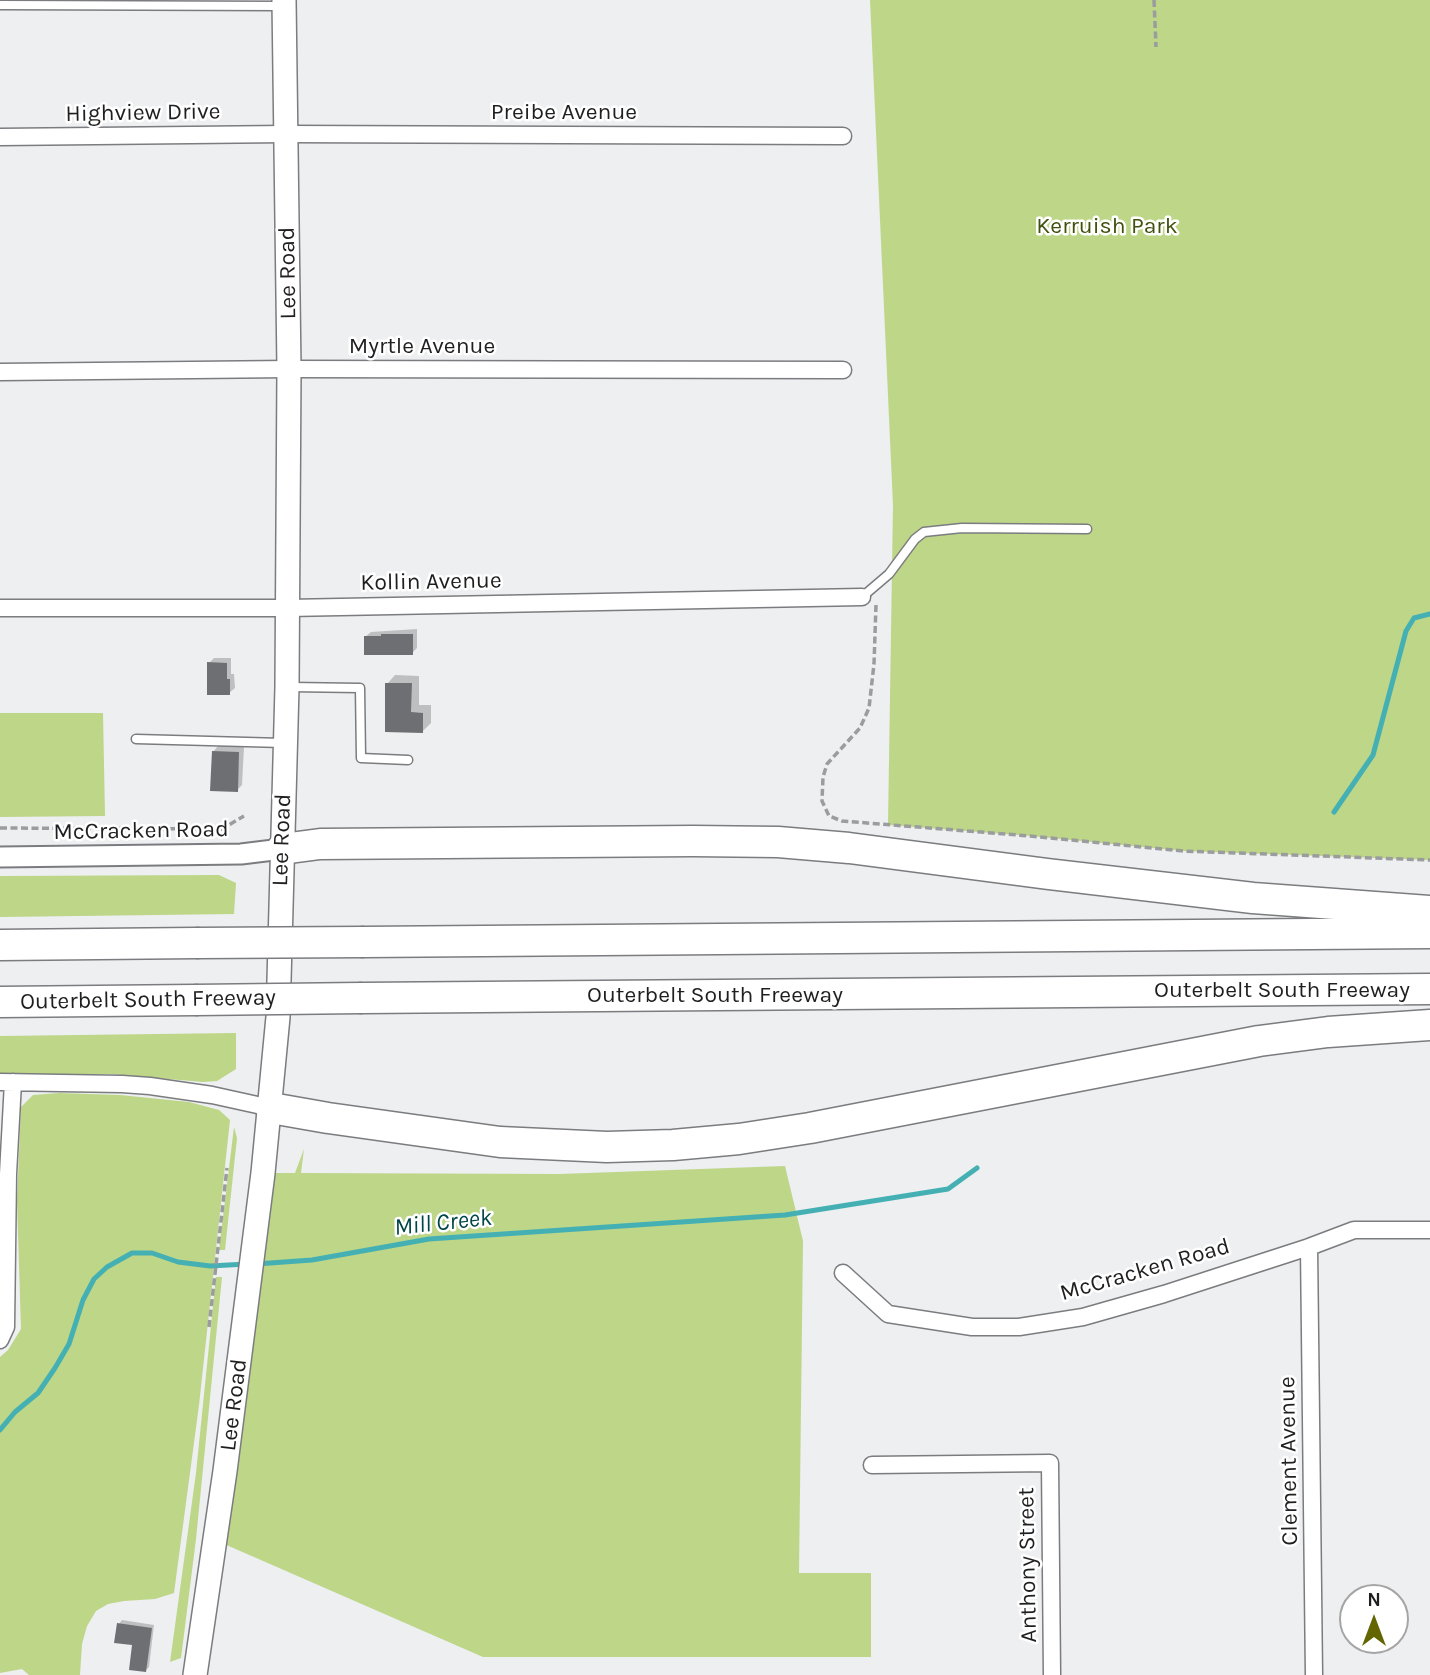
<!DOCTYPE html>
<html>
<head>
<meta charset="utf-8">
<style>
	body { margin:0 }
	#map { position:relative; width:1430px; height:1675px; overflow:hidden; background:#edeff1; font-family:Karla,sans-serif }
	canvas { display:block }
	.north { position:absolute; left:1339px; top:1584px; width:70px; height:70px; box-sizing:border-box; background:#fff; border:2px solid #a5a5a6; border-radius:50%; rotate:0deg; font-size:19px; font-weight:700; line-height:28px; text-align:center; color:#1f1f20 }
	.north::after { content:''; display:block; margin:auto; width:24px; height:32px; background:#626500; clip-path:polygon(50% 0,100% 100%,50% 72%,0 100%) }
</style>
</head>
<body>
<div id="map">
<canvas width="1430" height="1675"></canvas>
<div class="north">N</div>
</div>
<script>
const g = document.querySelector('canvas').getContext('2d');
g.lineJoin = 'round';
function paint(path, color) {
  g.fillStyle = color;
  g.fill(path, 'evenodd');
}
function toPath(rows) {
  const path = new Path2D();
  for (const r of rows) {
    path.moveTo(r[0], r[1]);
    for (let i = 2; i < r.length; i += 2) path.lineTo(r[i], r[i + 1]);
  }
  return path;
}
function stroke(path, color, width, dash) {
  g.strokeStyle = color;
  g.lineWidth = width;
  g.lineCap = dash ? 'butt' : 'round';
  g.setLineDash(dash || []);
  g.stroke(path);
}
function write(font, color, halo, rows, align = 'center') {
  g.font = font + ' Karla,sans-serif';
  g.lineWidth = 5;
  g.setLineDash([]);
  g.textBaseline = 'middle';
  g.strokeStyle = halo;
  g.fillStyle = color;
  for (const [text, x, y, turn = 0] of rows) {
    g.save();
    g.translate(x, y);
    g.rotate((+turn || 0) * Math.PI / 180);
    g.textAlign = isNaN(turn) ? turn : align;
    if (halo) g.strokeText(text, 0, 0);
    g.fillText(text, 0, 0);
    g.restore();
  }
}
paint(toPath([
	[870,0,1430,0,1430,860,1183,851,1030,836,888,825,893,505],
	[0,713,103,713,105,816,0,817],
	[219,875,236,883,234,914,0,917,0,876],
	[236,1033,236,1069,217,1081,203,1082,111,1074,0,1074,0,1036],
	[59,1093,120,1095,189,1102,219,1110,230,1120,199,1405,174,1593,155,1599,124,1601,108,1604,96,1611,87,1626,82,1644,80,1675,29,1675,22,1669,0,1673,0,1357,8,1350,21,1329,17,1201,21,1107,33,1095],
	[234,1127,237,1138,225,1250,219,1250],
	[304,1149,301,1173,559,1174,785,1166,803,1241,799,1573,871,1573,871,1657,483,1657,215,1540,263,1173,295,1173],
	[216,1277,222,1277,196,1539,181,1658,170,1662,196,1473]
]), '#bdd688');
paint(toPath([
	[417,629,417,648,412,653,365,637,371,632],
	[214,658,231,658,231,674,234,674,235,688,229,693,209,663],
	[395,675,419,676,419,705,431,705,431,723,423,731,387,684],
	[218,746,244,747,242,785,237,790,213,752],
	[122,1620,154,1625,149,1667,146,1670,134,1644,119,1624]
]), '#0003');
stroke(toPath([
	[1334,812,1373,755,1406,631,1414,618,1430,614],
	[256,1264,312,1260,429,1239,785,1215,948,1189,977,1168],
	[0,1430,15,1412,38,1393,55,1368,69,1344,83,1300,94,1279,107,1267,132,1253,152,1253,178,1262,210,1266,247,1264]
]), '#45b0b3', 5);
paint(toPath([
	[381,634,413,634,413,655,364,655,364,636,381,636],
	[207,662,227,663,227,679,230,679,230,695,207,695],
	[385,683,412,683,411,712,423,713,423,733,385,732],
	[212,751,239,752,238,792,210,791],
	[117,1623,152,1628,146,1672,129,1670,132,1645,114,1643]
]), '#6e6f72');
const service = toPath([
	[0,5,281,6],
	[862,597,889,574,915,539,924,532,962,528,1087,529],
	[290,687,360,688,361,758,408,760],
	[136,739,283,743]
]);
const minor = toPath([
	[0,137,286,134,843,136],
	[0,372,289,369,843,370],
	[0,608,288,608,862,597],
	[0,1082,122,1084,150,1086,212,1095,271,1108],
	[1309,1247,1314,1675],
	[843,1273,888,1314,972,1327,1019,1327,1083,1317,1164,1294,1309,1247,1354,1230,1430,1230],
	[0,1340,6,1327,8,1174,13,1082],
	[872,1465,1050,1463,1052,1675]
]);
const tertiary = toPath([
	[0,857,241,854,282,849]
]);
const secondary = toPath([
	[195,1675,225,1471,263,1173,278,1017,287,687,289,369,284,0]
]);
const motorway = toPath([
	[282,849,320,844,693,841,778,842,849,848,1048,874,1253,898,1430,911],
	[364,942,1430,933],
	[0,945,196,943],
	[362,998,1430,989],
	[0,1002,195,1000],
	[271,1108,328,1118,500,1142,607,1147,673,1145,739,1139,810,1128,1259,1041,1328,1032,1430,1025]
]);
stroke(service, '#7b7c7f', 11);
stroke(minor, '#7b7c7f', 19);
stroke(tertiary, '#7b7c7f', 23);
stroke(secondary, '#7b7c7f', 26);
stroke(motorway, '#7b7c7f', 33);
stroke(toPath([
	[1154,0,1156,47],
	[876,605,874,664,869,708,860,728,827,764,823,777,822,801,829,816,842,821,1030,836,1183,851,1430,860],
	[0,828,222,829,244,816],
	[209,1327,227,1168]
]), '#9b9c9e', 3.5, [7, 3.5]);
stroke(service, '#fff', 8);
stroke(minor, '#fff', 16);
stroke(tertiary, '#fff', 19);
stroke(secondary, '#fff', 23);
stroke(motorway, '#fff', 30);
const motorwayBridge = toPath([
	[196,943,364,942],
	[195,1000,362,998]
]);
stroke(motorwayBridge, '#7b7c7f', 33, []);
stroke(motorwayBridge, '#fff', 30);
write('23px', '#1f1f20', '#fff', [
	["Preibe Avenue",564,112],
	["Highview Drive",143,113,-1],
	["Lee Road",288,273,-91],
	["Myrtle Avenue",422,346],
	["Kollin Avenue",431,582,-1],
	["McCracken Road",141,831,-1],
	["Lee Road",282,840,-88],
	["Outerbelt South Freeway",1282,990],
	["Outerbelt South Freeway",715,995],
	["Outerbelt South Freeway",148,1000,-1],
	["McCracken Road",1145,1270,-16],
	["Lee Road",234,1405,-83],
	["Clement Avenue",1289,1461,-91],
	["Anthony Street",1028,1565,-91]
]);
write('23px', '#40510e', '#fff', [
	["Kerruish Park",1107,226]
]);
write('italic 24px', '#014648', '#fff', [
	["Mill Creek",443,1223,-6]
]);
</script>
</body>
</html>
